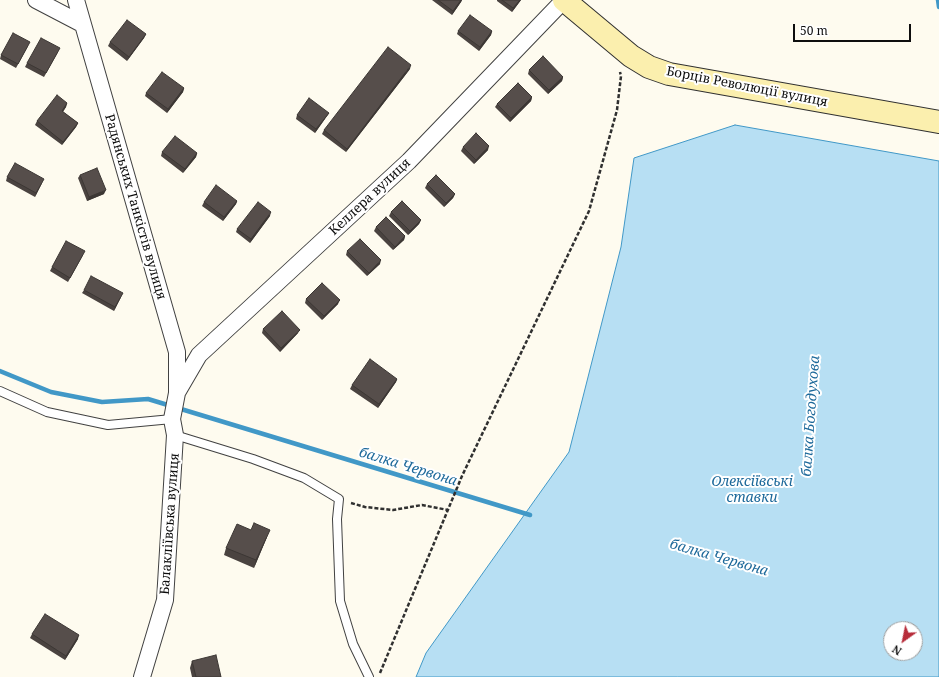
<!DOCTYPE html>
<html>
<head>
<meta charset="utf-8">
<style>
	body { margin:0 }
	#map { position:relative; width:939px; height:677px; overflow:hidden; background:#fefbef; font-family:"Noto Serif",serif }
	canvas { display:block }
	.north { position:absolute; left:883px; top:621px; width:40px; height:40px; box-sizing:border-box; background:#fff; border:1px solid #9f9f9f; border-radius:50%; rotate:213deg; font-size:11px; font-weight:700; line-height:16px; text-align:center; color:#0e0e0e }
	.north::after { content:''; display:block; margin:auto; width:14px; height:18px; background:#b72c3a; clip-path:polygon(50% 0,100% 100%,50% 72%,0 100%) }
	.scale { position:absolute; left:793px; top:24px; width:118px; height:18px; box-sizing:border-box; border:2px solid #0e0e0e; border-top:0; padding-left:5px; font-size:12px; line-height:14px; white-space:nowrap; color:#0e0e0e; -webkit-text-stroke:3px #fff; paint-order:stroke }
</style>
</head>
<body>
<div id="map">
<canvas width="939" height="677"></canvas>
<div class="north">N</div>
<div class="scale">50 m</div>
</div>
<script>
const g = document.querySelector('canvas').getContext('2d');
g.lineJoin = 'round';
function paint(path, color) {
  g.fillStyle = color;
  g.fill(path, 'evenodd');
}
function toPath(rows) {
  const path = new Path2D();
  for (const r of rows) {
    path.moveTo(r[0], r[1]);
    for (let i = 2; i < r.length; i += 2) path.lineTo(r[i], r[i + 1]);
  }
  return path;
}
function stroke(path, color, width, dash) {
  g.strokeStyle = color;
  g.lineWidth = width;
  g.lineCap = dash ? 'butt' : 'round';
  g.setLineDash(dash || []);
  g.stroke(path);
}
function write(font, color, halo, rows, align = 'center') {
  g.font = font + ' "Noto Serif",serif';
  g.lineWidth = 4;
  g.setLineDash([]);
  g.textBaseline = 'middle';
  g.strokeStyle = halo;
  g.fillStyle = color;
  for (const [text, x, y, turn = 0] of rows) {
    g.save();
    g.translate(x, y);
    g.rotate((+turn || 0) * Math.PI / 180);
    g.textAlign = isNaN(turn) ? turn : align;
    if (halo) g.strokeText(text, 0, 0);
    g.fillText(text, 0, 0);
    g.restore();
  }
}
const water = toPath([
	[735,125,939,161,939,677,416,677,426,653,569,452,621,247,634,158,735,125],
	[891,629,915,629,915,653,891,653,891,629]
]);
paint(water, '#b7dff3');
stroke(water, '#4198c7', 1);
stroke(toPath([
	[938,0,939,7],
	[0,371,51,392,102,402,148,399,530,515]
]), '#4198c7', 4.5);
const lane = toPath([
	[0,391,47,412,108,425,172,419],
	[175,435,253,459,304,478,339,499,337,519,340,601,353,644,369,677]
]);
const street = toPath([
	[36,0,82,24],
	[76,0,177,352,177,393,172,419,175,435,165,600,142,677],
	[178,391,199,355,409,161,564,0]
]);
const secondary = toPath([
	[564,0,631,56,649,67,669,74,939,122]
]);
stroke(lane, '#414141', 10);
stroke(street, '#414141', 18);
stroke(secondary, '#303030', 24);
stroke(toPath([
	[351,503,365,507,393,510,422,505,448,510],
	[380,673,462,476,589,211,617,110,621,76,620,72]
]), '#303030', 2.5, [4, 2]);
stroke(lane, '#fff', 8);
stroke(street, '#fff', 16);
stroke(secondary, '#fbefae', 22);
paint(toPath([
	[432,0,462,0,461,2,452,15],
	[497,0,521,0,512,12,497,1],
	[458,31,492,31,491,35,479,51,457,34],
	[146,34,144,38,127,61,108,46,110,42],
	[28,46,16,68,0,59,1,55],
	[58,52,44,77,25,67,27,63],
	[410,69,346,152,322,134,324,130],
	[529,70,563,77,562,81,548,94,528,74],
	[184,88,183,92,167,113,145,96,146,93],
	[532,97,531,101,510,122,495,107,497,104],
	[67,103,66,107,63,112,78,123,76,127,62,145,35,125,37,121],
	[329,113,327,116,315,133,296,119,297,115],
	[463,147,488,150,474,164,461,151],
	[162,152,197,153,196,157,183,173,161,156],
	[80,175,104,194,87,201,78,178],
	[7,177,42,183,35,197,6,181],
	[427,184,455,194,453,198,444,207,425,188],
	[237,201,236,204,223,221,202,206,204,202],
	[391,212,421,220,419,224,408,235,389,216],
	[270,216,250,243,236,232,237,229],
	[376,227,405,236,404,240,393,250,374,231],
	[347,251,380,264,367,276,346,255],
	[83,255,68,282,50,271,52,267],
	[84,290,121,297,114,311,82,293],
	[306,299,338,304,322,320,305,303],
	[263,329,298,333,280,352,262,333],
	[397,379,396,382,378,408,350,389,352,385],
	[251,530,267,537,254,568,224,555,226,548],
	[32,634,78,639,65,660,30,638],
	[192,661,221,677,192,677,190,668]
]), '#4a4340');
paint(toPath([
	[461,0,462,0,461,2,452,15,453,11],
	[520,0,521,0,512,12,513,8],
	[492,31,491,35,479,51,480,47],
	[146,34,144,38,127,61,129,57],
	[411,65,410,69,346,152,347,149],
	[563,77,562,81,548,94,549,90],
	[184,88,183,92,167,113,168,109],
	[532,97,531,101,510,122,511,118],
	[67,103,66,107,60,115,62,111],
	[329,113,327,116,315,133,316,129],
	[78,123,76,127,62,145,63,142],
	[489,146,488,150,474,164,476,160],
	[197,153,196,157,183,173,185,169],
	[44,179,35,197,36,193],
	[106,190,104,194,87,201,89,197],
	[455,194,453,198,444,207,446,203],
	[237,201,236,204,223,221,224,217],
	[271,212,270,216,250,243,251,239],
	[421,220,419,224,408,235,410,231],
	[405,236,404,240,393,250,395,247],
	[381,260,380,264,367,276,369,273],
	[123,293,114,311,115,307],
	[340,300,338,304,322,320,324,316],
	[300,330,298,333,280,352,281,348],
	[397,379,396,382,378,408,379,404],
	[270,530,267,537,254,568,256,560],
	[79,635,78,639,65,660,66,656]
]), '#3c3734');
const building = toPath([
	[438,0,461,0,453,11,438,0],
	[502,0,520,0,513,8,502,0],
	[470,15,492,31,480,47,458,31,470,15],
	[127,20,146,34,129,57,110,42,127,20],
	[13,33,30,42,18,64,1,55,13,33],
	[41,38,60,48,46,73,27,63,41,38],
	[388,47,411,65,347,149,324,130,388,47],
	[543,56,563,77,549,90,529,70,543,56],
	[162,72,184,88,168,109,146,93,162,72],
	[518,83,532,97,511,118,497,104,518,83],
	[57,95,67,103,62,111,78,123,63,142,37,121,57,95],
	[309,98,329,113,316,129,297,115,309,98],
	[476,133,489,146,476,160,463,147,476,133],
	[175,136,197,153,185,169,162,152,175,136],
	[15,163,44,179,36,193,7,177,15,163],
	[97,168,106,190,89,197,80,175,97,168],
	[436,175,455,194,446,203,427,184,436,175],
	[216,185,237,201,224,217,204,202,216,185],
	[402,201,421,220,410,231,391,212,402,201],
	[258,202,271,212,251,239,237,229,258,202],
	[386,217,405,236,395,247,376,227,386,217],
	[360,239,381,260,369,273,347,251,360,239],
	[66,241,85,251,70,278,52,267,66,241],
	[91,276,123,293,115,307,84,290,91,276],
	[322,283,340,300,324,316,306,299,322,283],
	[282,311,300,330,281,348,263,329,282,311],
	[370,359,397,379,379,404,352,385,370,359],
	[254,523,270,530,256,560,226,548,237,524,251,530,254,523],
	[45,614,79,635,66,656,32,634,45,614],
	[216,655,221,677,196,677,192,661,216,655]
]);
paint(building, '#564e4b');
stroke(building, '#3c3734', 1);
write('13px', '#0e0e0e', '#fff', [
	["Борців Революції вулиця",747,87,11],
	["Келлера вулиця",370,197,-43],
	["Радянських Танкістів вулиця",135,207,74],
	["Балакліївська вулиця",170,524,-86]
]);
write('italic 14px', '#1d699a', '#fff', [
	["балка Богодухова",811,416,-86],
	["балка Червона",408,467,17],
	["Олексіївські",752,482],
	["ставки",752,498],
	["балка Червона",719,558,16]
]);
</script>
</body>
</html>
